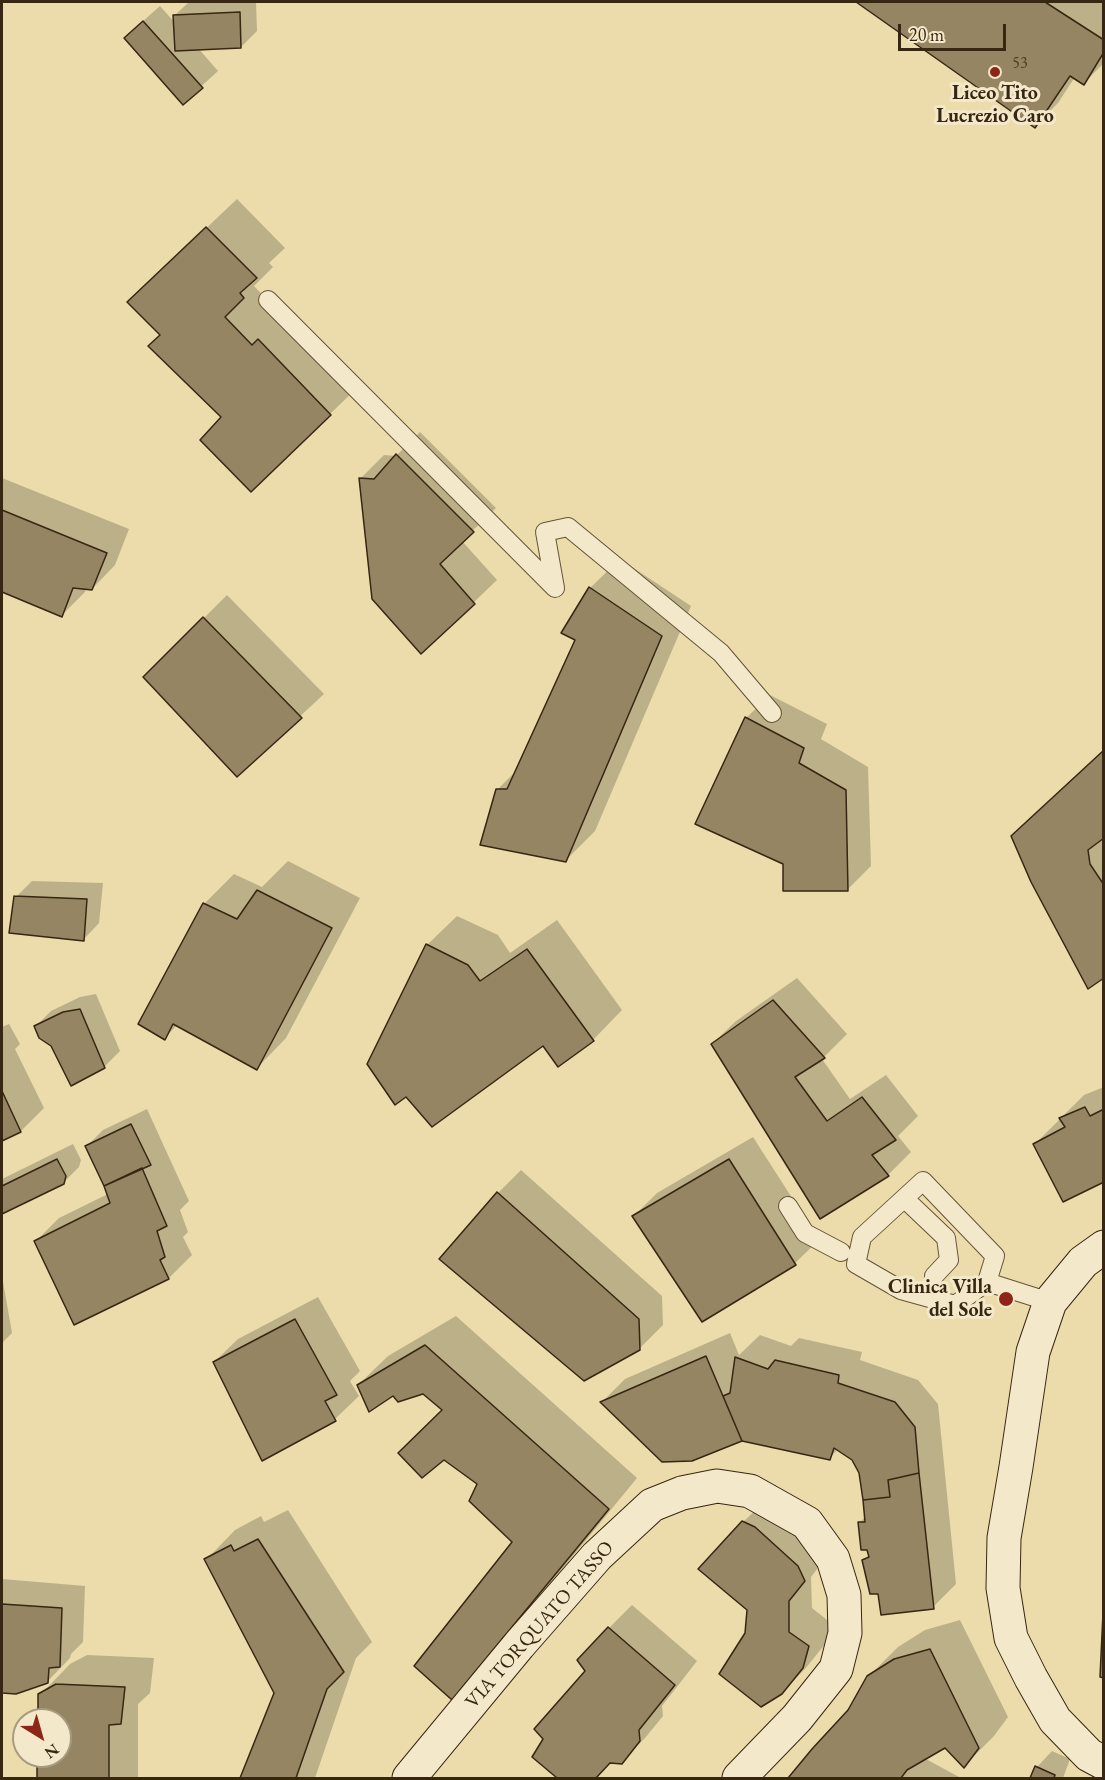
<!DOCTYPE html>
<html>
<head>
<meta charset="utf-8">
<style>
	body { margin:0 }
	#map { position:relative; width:1105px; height:1780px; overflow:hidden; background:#ecdcac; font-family:"EB Garamond",serif }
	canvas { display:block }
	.frame { position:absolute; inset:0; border:3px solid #372612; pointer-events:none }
	.north { position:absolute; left:12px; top:1708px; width:60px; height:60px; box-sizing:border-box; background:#f3e8c9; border:2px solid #a89a80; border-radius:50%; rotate:143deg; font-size:16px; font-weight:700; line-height:24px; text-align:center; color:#372612 }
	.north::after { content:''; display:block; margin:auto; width:21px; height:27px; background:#8f2418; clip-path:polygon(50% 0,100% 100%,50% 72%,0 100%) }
	.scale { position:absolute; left:898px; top:24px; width:108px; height:27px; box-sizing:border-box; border:3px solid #372612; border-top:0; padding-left:8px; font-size:18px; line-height:21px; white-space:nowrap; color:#372612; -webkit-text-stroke:4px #f3e8c9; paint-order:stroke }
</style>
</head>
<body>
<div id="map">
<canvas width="1105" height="1780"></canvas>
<div class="frame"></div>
<div class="north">N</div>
<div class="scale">20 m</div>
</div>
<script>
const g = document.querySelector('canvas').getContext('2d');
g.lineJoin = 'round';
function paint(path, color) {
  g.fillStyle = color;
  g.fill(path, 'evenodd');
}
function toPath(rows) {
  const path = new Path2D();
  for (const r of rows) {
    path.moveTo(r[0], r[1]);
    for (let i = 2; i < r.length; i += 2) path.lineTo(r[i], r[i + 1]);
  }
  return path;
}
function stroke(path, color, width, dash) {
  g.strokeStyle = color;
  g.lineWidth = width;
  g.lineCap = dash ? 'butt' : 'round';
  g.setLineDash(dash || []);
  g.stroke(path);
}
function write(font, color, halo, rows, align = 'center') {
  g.font = font + ' "EB Garamond",serif';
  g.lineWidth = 6;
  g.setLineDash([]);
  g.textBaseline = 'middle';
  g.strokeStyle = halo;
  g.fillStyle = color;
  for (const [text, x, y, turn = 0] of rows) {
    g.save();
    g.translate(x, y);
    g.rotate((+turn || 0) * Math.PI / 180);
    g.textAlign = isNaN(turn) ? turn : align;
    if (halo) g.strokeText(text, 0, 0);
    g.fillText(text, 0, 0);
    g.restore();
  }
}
paint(toPath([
	[189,2,256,2,257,31,241,47,198,48,218,71,183,103,142,22,160,6,175,23,175,15],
	[859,2,1104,2,1104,63,1084,83,1075,77,1058,103,1035,126],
	[237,199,285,248,269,263,273,267,254,286,283,316,360,385,330,414,223,417,161,335,159,273],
	[420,432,496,508,462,541,497,580,473,603,361,478,384,455,396,456],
	[2,478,129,529,115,565,92,589,86,588,85,592,62,615,2,590],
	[620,559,691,606,595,831,565,861,497,790,518,769,577,639,590,588],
	[227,595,324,694,237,775,145,677],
	[770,695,827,724,821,739,868,767,871,866,848,889,784,863,746,718],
	[1104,750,1104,976,1043,807],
	[288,861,360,898,286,1038,257,1068,177,1025,165,1038,204,904,234,874,262,887],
	[32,881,103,883,99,923,84,939,16,897],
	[457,916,498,935,510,953,557,920,622,1010,593,1040,543,1044,407,1095,427,945],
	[797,978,847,1034,822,1059,850,1099,886,1075,918,1116,898,1136,911,1152,888,1175,820,1217,712,1044,736,1021],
	[96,994,120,1051,104,1067,52,1045,36,1026,51,1011,80,997],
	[9,1024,20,1044,15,1049,44,1108,21,1131,2,1139,2,1027],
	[1104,1087,1104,1180,1035,1144,1084,1095],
	[147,1109,189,1201,180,1210,188,1232,183,1237,192,1255,169,1278,36,1241,59,1218,108,1194,87,1146,103,1130],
	[753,1137,819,1240,795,1263,702,1320,634,1216,657,1193],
	[73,1144,81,1160,79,1167,63,1183,2,1213,2,1179],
	[521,1170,662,1296,663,1325,639,1349,441,1259,498,1193],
	[2,1276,12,1333,2,1343],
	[318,1297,360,1371,350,1381,359,1396,335,1419,262,1459,214,1362,238,1339],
	[456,1316,637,1478,481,1668,451,1698,514,1542,478,1484,444,1410,423,1393,393,1394,358,1385,388,1356],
	[730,1333,739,1355,760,1335,791,1346,799,1338,862,1352,860,1360,918,1380,938,1404,956,1584,933,1607,880,1592,864,1561,870,1554,860,1522,866,1516,860,1473,854,1459,838,1449,830,1458,742,1439,691,1460,602,1402,625,1379],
	[767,1499,827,1556,811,1577,812,1608,831,1623,826,1643,805,1669,781,1693,746,1633,749,1609,743,1522],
	[288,1510,372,1642,356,1658,315,1778,242,1778,276,1693,206,1560,235,1530,261,1516,264,1522],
	[2,1579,85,1586,83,1642,71,1654,70,1658,47,1682,15,1692,2,1691],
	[632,1605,697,1661,662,1706,663,1716,645,1738,621,1762,612,1761,596,1778,559,1778,534,1757,587,1671,609,1628],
	[960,1620,1008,1717,994,1736,964,1766,945,1746,924,1758,961,1778,790,1778,813,1750,849,1711,868,1677,898,1647,925,1630],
	[87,1655,154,1658,150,1693,138,1704,138,1778,38,1778,39,1756,60,1756,60,1720,40,1720,40,1695,70,1664],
	[1052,1751,1070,1759,1063,1778,1032,1778,1037,1767]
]), '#0003');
const building = toPath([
	[856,2,1045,2,1104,40,1104,52,1084,85,1070,76,1035,128,856,2],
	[240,12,241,48,175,51,173,15,240,12],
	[143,21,203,88,183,105,124,38,143,21],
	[206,227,257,278,240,293,244,298,225,317,252,345,258,339,331,415,251,492,200,440,221,417,148,346,160,335,127,302,206,227],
	[396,454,474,532,440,564,475,604,421,654,372,599,359,478,374,479,396,454],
	[2,510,107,553,92,590,73,588,62,617,2,592,2,510],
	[589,587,662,636,566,862,480,845,496,789,507,789,575,640,561,633,589,587],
	[203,617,302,718,237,777,143,677,203,617],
	[745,717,804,748,799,763,846,790,848,891,783,891,783,864,695,824,745,717],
	[1104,750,1104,838,1088,850,1090,864,1104,885,1104,978,1088,989,1031,882,1011,836,1104,750],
	[257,890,332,928,257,1070,173,1024,165,1040,138,1024,203,903,237,919,257,890],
	[14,896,87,899,84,941,9,933,14,896],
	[426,944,468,965,480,981,527,949,594,1041,558,1067,543,1046,432,1127,406,1097,395,1105,367,1064,426,944],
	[773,1000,825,1058,795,1077,827,1121,862,1097,896,1140,872,1155,889,1176,820,1219,711,1044,773,1000],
	[80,1009,105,1068,71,1086,51,1046,39,1038,34,1026,63,1012,80,1009],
	[2,1091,21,1132,2,1141,2,1091],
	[1085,1107,1090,1116,1104,1109,1104,1182,1063,1202,1033,1144,1065,1127,1059,1118,1085,1107],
	[131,1124,151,1165,104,1186,85,1146,131,1124],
	[57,1159,66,1176,64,1184,2,1214,2,1186,57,1159],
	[729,1159,796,1265,702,1322,632,1216,729,1159],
	[142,1168,167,1226,157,1231,165,1257,160,1260,169,1279,74,1325,34,1241,110,1203,104,1186,142,1168],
	[497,1192,639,1319,640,1350,584,1381,439,1259,497,1192],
	[295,1319,337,1395,325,1401,336,1421,262,1461,213,1362,295,1319],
	[425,1345,609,1509,452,1700,414,1666,512,1542,469,1501,477,1484,444,1460,422,1478,398,1453,442,1410,423,1394,398,1402,393,1396,369,1412,357,1385,425,1345],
	[706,1356,742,1441,692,1461,662,1462,600,1402,706,1356],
	[735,1357,768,1369,775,1360,839,1375,838,1383,895,1402,915,1427,919,1473,888,1480,890,1497,863,1500,859,1473,852,1460,834,1448,830,1460,742,1441,723,1396,730,1393,735,1357],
	[919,1473,934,1609,881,1615,878,1594,870,1594,862,1560,869,1557,867,1550,861,1550,858,1522,865,1522,863,1500,890,1497,888,1480,919,1473],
	[742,1521,755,1527,798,1566,805,1581,789,1601,789,1632,809,1646,803,1668,782,1694,761,1707,719,1674,745,1633,747,1610,698,1569,742,1521],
	[258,1539,344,1672,327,1689,296,1778,240,1778,274,1693,204,1559,231,1545,234,1551,258,1539],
	[2,1604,62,1608,60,1667,49,1668,48,1683,16,1694,2,1693,2,1604],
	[1103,1613,1104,1613,1104,1678,1100,1677,1103,1613],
	[608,1627,675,1685,639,1730,640,1741,622,1764,610,1763,596,1778,557,1778,532,1757,543,1739,534,1729,585,1671,577,1660,608,1627],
	[930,1649,979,1748,964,1768,945,1748,907,1770,901,1778,788,1778,812,1749,848,1710,867,1676,894,1659,930,1649],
	[56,1684,125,1687,121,1724,109,1725,109,1778,37,1778,37,1756,60,1756,60,1720,38,1720,38,1694,56,1684],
	[1035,1766,1055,1775,1054,1778,1030,1778,1035,1766]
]);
paint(building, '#958562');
stroke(building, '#372612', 1.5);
const lane = toPath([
	[268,300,555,588,545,532,568,527,721,653,772,713],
	[905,1199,946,1238,949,1260,934,1276],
	[788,1206,805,1233,841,1252],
	[987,1282,995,1256,923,1181,862,1237,856,1264,901,1290,955,1305,987,1282,1050,1302]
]);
const secondary = toPath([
	[1104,1247,1083,1262,1050,1302,1033,1352,1016,1467,1004,1538,1003,1588,1011,1638,1031,1678,1055,1720,1089,1755,1104,1763],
	[409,1778,519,1645,597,1556,652,1505,682,1493,717,1486,750,1491,807,1523,833,1559,844,1595,845,1633,836,1669,797,1718,739,1778]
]);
stroke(lane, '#645438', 20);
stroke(secondary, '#372612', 35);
stroke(lane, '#f3e8c9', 18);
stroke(secondary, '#f3e8c9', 33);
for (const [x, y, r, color] of [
	[995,72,6,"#8f2418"],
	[1006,1299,8,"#8f2418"]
]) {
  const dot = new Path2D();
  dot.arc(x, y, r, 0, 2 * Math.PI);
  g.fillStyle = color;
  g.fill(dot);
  stroke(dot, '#f3e8c9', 2);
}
write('16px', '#4e3e26', null, [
	["53",1020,64]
]);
write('bold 20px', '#372612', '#f3e8c9', [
	["Liceo Tito",995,94],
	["Lucrezio Caro",995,117],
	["Clinica Villa",992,1288,"right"],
	["del Sole",992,1311,"right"]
]);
write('20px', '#372612', '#f3e8c9', [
	["VIA TORQUATO TASSO",540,1625,-49]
]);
</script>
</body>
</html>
